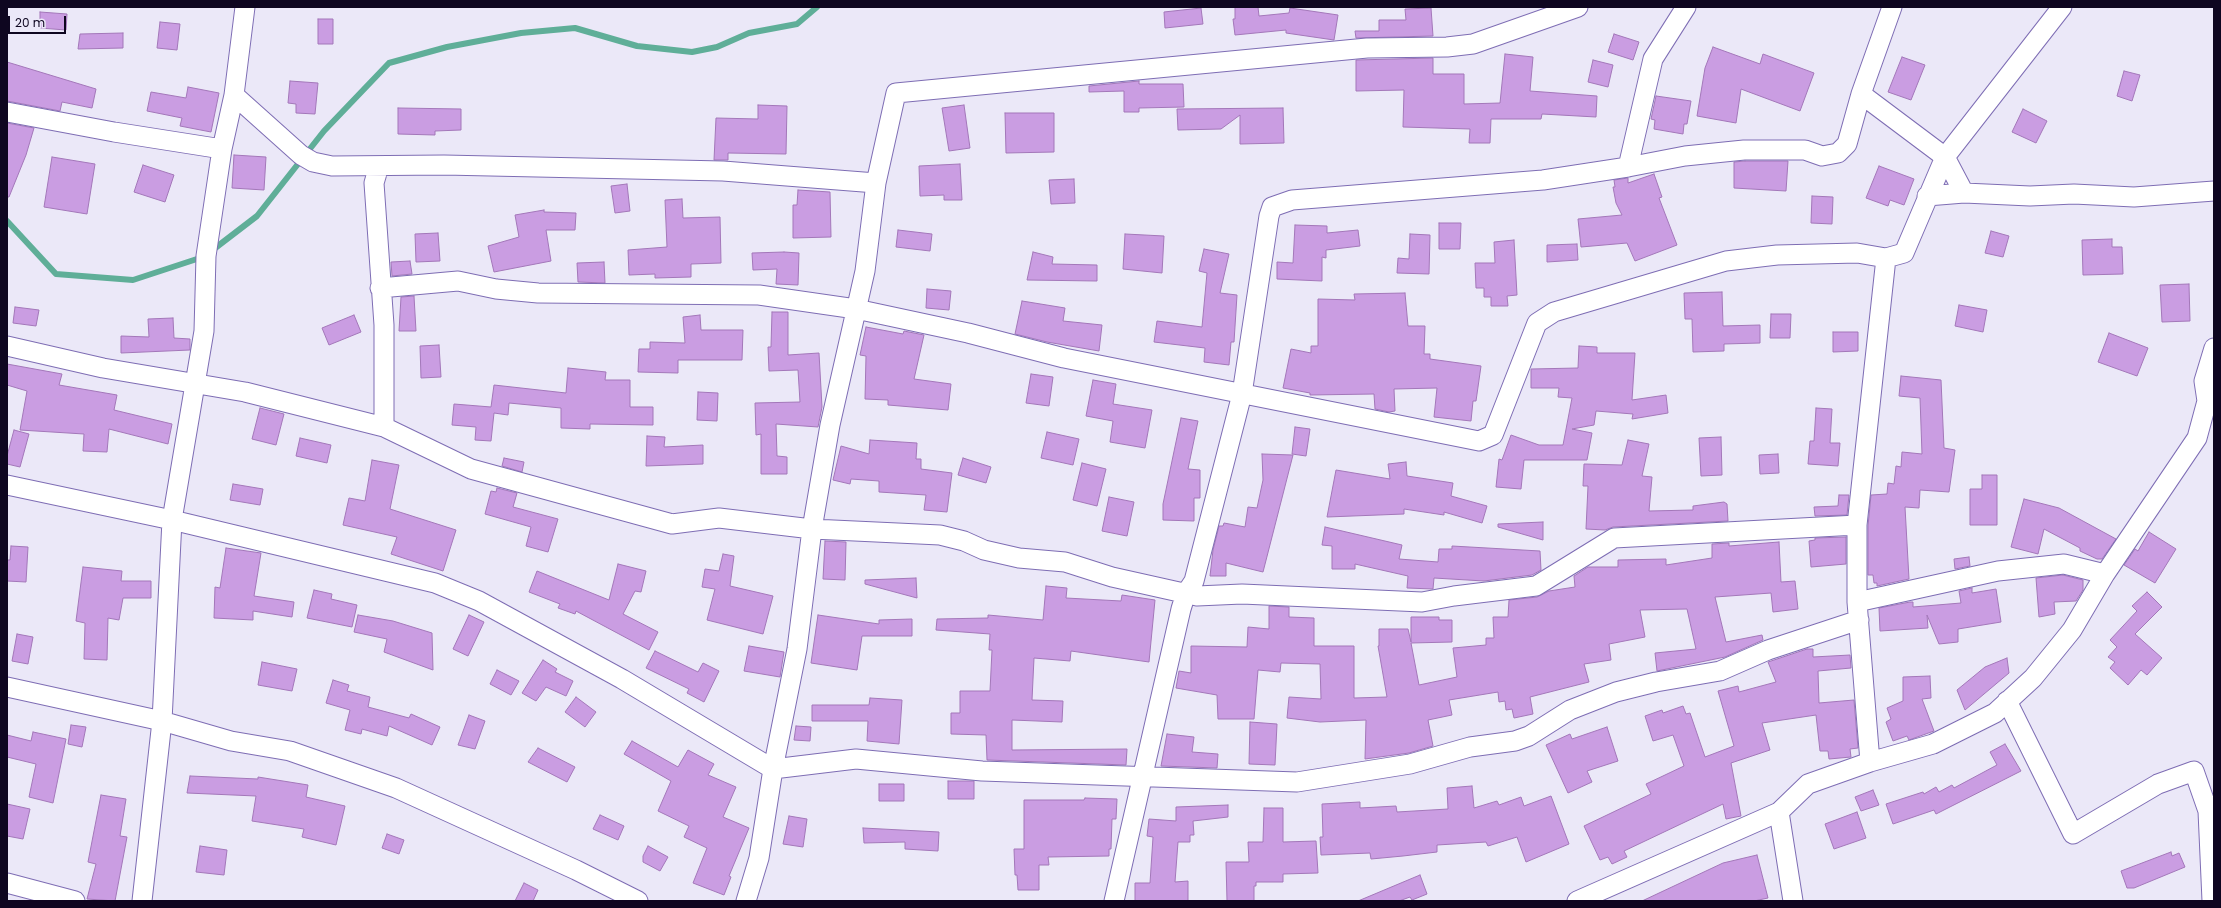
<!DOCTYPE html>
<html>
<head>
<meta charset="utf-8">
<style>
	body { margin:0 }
	#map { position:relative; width:2221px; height:908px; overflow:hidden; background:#ebe8f8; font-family:Poppins,sans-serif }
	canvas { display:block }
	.frame { position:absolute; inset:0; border:8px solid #0e0620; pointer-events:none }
	.scale { position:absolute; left:8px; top:16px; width:58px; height:18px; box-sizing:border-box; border:2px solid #0e0620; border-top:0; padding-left:5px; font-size:12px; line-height:14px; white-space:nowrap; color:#0e0620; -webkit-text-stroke:3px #ebe8f8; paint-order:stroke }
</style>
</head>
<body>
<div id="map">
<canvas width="2221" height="908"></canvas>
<div class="frame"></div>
<div class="scale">20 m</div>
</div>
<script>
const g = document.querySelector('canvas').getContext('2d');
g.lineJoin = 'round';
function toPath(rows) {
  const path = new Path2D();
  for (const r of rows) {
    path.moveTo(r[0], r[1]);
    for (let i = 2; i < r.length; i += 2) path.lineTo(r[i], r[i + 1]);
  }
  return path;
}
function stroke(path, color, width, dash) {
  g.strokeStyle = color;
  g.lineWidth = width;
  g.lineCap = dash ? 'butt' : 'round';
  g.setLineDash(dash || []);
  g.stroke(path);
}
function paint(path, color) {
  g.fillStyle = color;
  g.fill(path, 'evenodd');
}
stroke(toPath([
	[7,221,56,274,133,280,203,257],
	[210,252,257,216,324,131,389,63,447,47,521,33,575,28,637,46,692,52,717,47,749,33,797,24,817,7]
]), '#5fae98', 6);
const building = toPath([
	[1235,7,1258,7,1259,16,1289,13,1290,8,1338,15,1334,40,1286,33,1286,30,1235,35,1233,19,1235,19,1235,7],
	[1201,8,1203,24,1165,28,1164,12,1201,8],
	[1431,8,1433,36,1356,38,1355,31,1379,31,1379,20,1406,20,1405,9,1431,8],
	[40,12,67,14,66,30,40,28,40,12],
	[318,19,333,19,333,44,318,44,318,19],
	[160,22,180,24,177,50,157,48,160,22],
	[123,33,123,48,78,49,80,34,123,33],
	[1614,34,1639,42,1633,60,1608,52,1614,34],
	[1713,47,1760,64,1763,54,1814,73,1800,111,1741,89,1736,123,1697,116,1705,68,1713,47],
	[1505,54,1533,57,1530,91,1597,96,1596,117,1542,114,1541,119,1491,119,1490,143,1469,143,1470,129,1403,127,1404,90,1356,91,1356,60,1433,58,1433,74,1464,74,1464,104,1500,103,1505,54],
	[1902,57,1925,65,1911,100,1888,92,1902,57],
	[1593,60,1613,65,1608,87,1588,82,1593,60],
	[7,62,96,89,92,108,62,102,60,111,7,101,7,62],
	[2124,71,2140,75,2132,101,2117,96,2124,71],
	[290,81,318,83,315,114,296,113,296,104,288,103,290,81],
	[1139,81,1139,84,1183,84,1184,107,1139,108,1139,112,1124,112,1124,91,1089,92,1089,86,1139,81],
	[188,87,219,93,211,132,180,126,182,118,147,111,151,92,186,98,188,87],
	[1656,96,1691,101,1687,124,1684,124,1683,134,1654,129,1655,120,1651,119,1656,96],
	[758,105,787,106,786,154,728,153,728,160,714,160,716,118,758,119,758,105],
	[964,105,970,148,949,151,942,108,964,105],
	[398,108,461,109,461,130,435,131,435,135,398,134,398,108],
	[1283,108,1284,143,1240,144,1240,115,1221,129,1178,130,1177,109,1283,108],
	[2023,109,2047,121,2036,143,2012,132,2023,109],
	[1005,113,1054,113,1054,152,1006,153,1005,113],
	[7,123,34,128,26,155,9,197,7,197,7,123],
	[234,155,266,157,264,190,232,188,234,155],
	[52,157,95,164,87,214,44,207,52,157],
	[1745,161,1788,161,1786,191,1734,188,1734,162,1745,161],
	[960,164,962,200,944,200,944,195,920,196,919,166,960,164],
	[143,165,174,175,165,202,134,192,143,165],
	[1879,166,1914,179,1904,205,1890,200,1888,206,1866,198,1879,166],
	[1654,174,1662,197,1659,198,1677,245,1635,261,1627,243,1581,247,1578,219,1622,215,1616,203,1613,187,1615,187,1614,180,1628,178,1628,183,1654,174],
	[1074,179,1075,203,1051,204,1049,180,1074,179],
	[627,184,630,211,615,213,611,186,627,184],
	[798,190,830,192,831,237,793,238,793,205,797,205,798,190],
	[1812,196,1833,197,1832,224,1811,223,1812,196],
	[682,199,683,218,720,217,721,263,691,264,691,277,655,278,655,274,629,275,628,250,667,247,665,200,682,199],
	[544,210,544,212,576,213,575,230,546,230,551,261,494,272,488,246,519,237,515,215,544,210],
	[1439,223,1461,223,1460,249,1439,249,1439,223],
	[1295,225,1327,226,1327,233,1358,230,1360,246,1326,250,1326,258,1322,257,1322,281,1277,279,1277,262,1293,263,1295,225],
	[898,230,932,234,930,251,896,247,898,230],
	[1991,231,2009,236,2003,257,1985,253,1991,231],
	[438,233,440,261,416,262,415,234,438,233],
	[1125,234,1164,236,1162,273,1123,269,1125,234],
	[1410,234,1430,235,1429,274,1397,273,1398,258,1409,259,1410,234],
	[2112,239,2112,247,2122,247,2123,274,2083,275,2082,240,2112,239],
	[1514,240,1517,295,1507,296,1508,306,1491,306,1491,297,1484,297,1484,288,1476,288,1475,263,1495,263,1494,242,1514,240],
	[1577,244,1578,260,1547,262,1547,245,1577,244],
	[1204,249,1229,254,1220,293,1237,295,1234,342,1231,342,1229,365,1204,362,1205,348,1154,342,1157,321,1202,327,1207,273,1199,271,1204,249],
	[784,252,799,253,798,285,776,284,777,269,753,270,752,253,784,252],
	[1033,252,1053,257,1052,264,1097,265,1097,281,1027,280,1033,252],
	[410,261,412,274,392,276,391,262,410,261],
	[604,262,605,283,578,282,577,263,604,262],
	[2189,284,2190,321,2162,322,2160,285,2189,284],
	[927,289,951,291,949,310,926,308,927,289],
	[1722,292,1723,326,1760,325,1760,343,1724,344,1724,351,1693,352,1692,319,1685,319,1684,293,1722,292],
	[1405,293,1408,326,1425,326,1424,354,1430,354,1430,359,1481,366,1476,401,1473,401,1471,421,1434,417,1437,388,1394,389,1395,411,1389,412,1375,409,1374,394,1310,395,1310,393,1283,388,1291,349,1311,353,1311,346,1318,346,1318,299,1355,300,1354,294,1405,293],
	[414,296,416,331,399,331,401,297,414,296],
	[1022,301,1065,308,1063,321,1102,325,1099,351,1047,342,1015,334,1022,301],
	[1959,305,1987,310,1983,332,1955,326,1959,305],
	[15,307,39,310,36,326,13,323,15,307],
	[772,312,788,312,788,355,819,353,822,407,818,427,776,424,777,456,787,457,787,474,761,474,761,434,756,435,755,403,800,402,798,370,769,371,768,347,771,347,772,312],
	[1771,314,1791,314,1790,338,1770,338,1771,314],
	[354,315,361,332,329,345,322,328,354,315],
	[700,315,701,330,743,330,742,360,678,360,678,373,638,372,639,349,650,349,650,342,685,343,683,317,700,315],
	[173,318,174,338,190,339,190,350,121,353,121,336,149,337,148,319,173,318],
	[866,327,903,334,904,331,924,335,914,379,951,384,948,410,888,405,888,400,865,399,866,356,860,355,866,327],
	[1833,332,1858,332,1858,351,1833,352,1833,332],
	[2109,333,2148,348,2137,376,2098,362,2109,333],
	[439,345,441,377,421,378,420,346,439,345],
	[1579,346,1597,347,1597,353,1635,353,1632,400,1666,395,1668,413,1632,419,1633,414,1596,411,1594,425,1572,429,1592,433,1587,460,1524,460,1521,489,1496,487,1499,459,1502,460,1511,435,1539,445,1563,445,1572,398,1558,397,1559,388,1531,388,1531,369,1578,368,1579,346],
	[7,364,62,374,59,385,117,395,114,410,172,424,168,444,109,429,107,452,83,451,84,434,20,430,27,391,7,385,7,364],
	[568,368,606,372,605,380,630,380,630,407,653,407,653,425,590,424,590,429,561,428,561,408,509,403,508,415,494,413,491,441,475,440,476,427,452,425,454,404,491,407,494,385,566,393,568,368],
	[1031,374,1053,377,1049,406,1026,403,1031,374],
	[1901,376,1941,380,1944,448,1955,450,1949,492,1920,490,1919,508,1905,507,1909,579,1877,586,1877,583,1874,583,1873,575,1868,575,1868,526,1871,495,1887,494,1888,483,1894,484,1896,466,1901,467,1902,452,1922,454,1920,398,1899,396,1901,376],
	[1093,380,1116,384,1113,404,1152,410,1145,448,1110,442,1113,421,1086,416,1093,380],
	[698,392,718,393,717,421,697,420,698,392],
	[260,408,284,414,276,445,252,439,260,408],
	[1816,408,1832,409,1830,443,1840,443,1838,466,1808,464,1810,441,1814,441,1816,408],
	[1181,418,1198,421,1188,469,1200,470,1200,498,1194,498,1194,521,1163,520,1163,504,1181,418],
	[1295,427,1310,429,1306,456,1292,454,1295,427],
	[14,430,29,434,20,467,7,464,7,456,14,430],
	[1047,432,1079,439,1073,465,1041,458,1047,432],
	[647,436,665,437,664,447,703,445,703,464,646,466,647,436],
	[1721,437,1722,475,1701,476,1699,438,1721,437],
	[300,438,331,445,327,463,296,456,300,438],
	[870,440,917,443,916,459,921,459,921,469,952,473,947,512,924,510,926,495,879,492,879,481,851,479,850,484,833,480,841,446,869,454,870,440],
	[1628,440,1649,444,1642,476,1652,477,1649,511,1693,510,1693,506,1724,502,1727,504,1728,521,1613,527,1605,530,1586,529,1588,486,1583,486,1584,464,1622,465,1628,440],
	[1262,454,1293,455,1263,572,1226,563,1226,576,1210,576,1213,550,1219,526,1223,526,1224,523,1245,527,1248,507,1257,508,1263,480,1262,454],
	[1778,454,1779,473,1760,474,1759,455,1778,454],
	[504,458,524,462,522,472,502,466,504,458],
	[963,458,991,467,986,483,958,475,963,458],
	[372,460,399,465,390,509,456,530,443,571,391,554,397,537,343,525,349,498,365,501,372,460],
	[1406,462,1407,476,1453,483,1451,496,1487,506,1482,523,1444,512,1444,515,1404,509,1404,514,1327,517,1336,470,1390,479,1388,464,1406,462],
	[1082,463,1106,469,1097,506,1073,500,1082,463],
	[1982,475,1997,475,1997,525,1970,525,1970,489,1982,489,1982,475],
	[233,484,263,489,260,505,230,500,233,484],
	[497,488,517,493,513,507,558,519,548,552,526,546,531,527,485,514,491,491,496,492,497,488],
	[1839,495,1849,495,1847,515,1815,516,1814,507,1838,506,1839,495],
	[1109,497,1134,502,1127,536,1102,531,1109,497],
	[2024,499,2059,508,2116,539,2102,559,2097,559,2080,551,2080,548,2044,529,2038,554,2011,547,2024,499],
	[1543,522,1543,540,1498,527,1498,524,1543,522],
	[1325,527,1402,545,1399,559,1438,562,1439,549,1452,549,1452,546,1540,551,1541,570,1532,575,1484,581,1434,578,1433,589,1407,588,1408,576,1355,564,1355,569,1332,569,1332,546,1322,545,1325,527],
	[2149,532,2176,549,2155,583,2124,565,2135,549,2138,551,2149,532],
	[1846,537,1846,564,1811,567,1809,541,1815,540,1815,538,1846,537],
	[825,541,846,542,845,580,823,579,825,541],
	[1779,542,1781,582,1795,581,1798,609,1773,612,1771,593,1715,597,1726,642,1762,635,1763,640,1725,657,1657,671,1655,653,1696,649,1687,609,1640,610,1645,637,1609,644,1611,660,1584,664,1589,682,1530,697,1533,714,1514,718,1512,709,1506,710,1505,701,1499,702,1498,692,1449,700,1452,715,1428,720,1433,746,1409,753,1365,759,1366,720,1320,722,1287,718,1289,697,1321,699,1320,664,1281,663,1280,672,1258,670,1254,719,1218,719,1217,695,1176,688,1179,671,1191,673,1191,646,1247,647,1248,627,1269,629,1269,606,1289,607,1289,617,1314,618,1314,646,1354,646,1354,698,1387,697,1378,646,1379,646,1379,629,1408,629,1411,642,1411,617,1439,617,1439,620,1452,620,1452,642,1411,643,1419,685,1457,677,1453,648,1486,645,1486,638,1494,638,1493,617,1508,617,1509,600,1537,597,1549,591,1575,587,1574,576,1588,567,1618,567,1618,560,1666,559,1666,565,1712,558,1712,544,1729,543,1729,546,1779,542],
	[11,546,28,547,26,582,7,581,7,560,10,560,11,546],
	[226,548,261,553,254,596,294,602,292,617,253,611,253,620,214,618,215,587,220,588,226,548],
	[723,554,734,556,730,586,773,596,763,634,707,620,715,589,702,587,705,569,719,571,723,554],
	[1969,557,1970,566,1955,569,1954,559,1969,557],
	[618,564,646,571,641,592,635,591,623,614,658,632,649,650,576,611,575,614,558,608,560,604,529,592,537,571,609,600,618,564],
	[83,567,122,571,121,581,151,581,151,598,123,598,119,620,108,618,107,660,84,659,85,623,76,621,83,567],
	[2063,575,2083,580,2083,590,2076,601,2054,602,2055,614,2039,617,2036,578,2063,575],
	[916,578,917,598,865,584,865,580,916,578],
	[1046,586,1067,588,1066,598,1121,601,1122,595,1155,600,1149,662,1071,651,1070,661,1034,658,1032,700,1063,701,1062,722,1012,720,1012,750,1127,749,1126,765,987,760,986,735,951,734,951,713,960,713,960,691,990,691,992,650,989,650,990,634,936,630,937,619,988,618,988,615,1043,620,1046,586],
	[1972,588,1972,593,1996,589,2001,622,1958,629,1958,642,1939,644,1927,615,1928,628,1880,631,1879,608,1910,602,1913,602,1913,607,1961,603,1959,591,1972,588],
	[314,590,332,594,331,599,357,605,352,627,307,618,314,590],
	[2147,592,2162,607,2135,634,2162,658,2147,675,2141,670,2128,685,2110,668,2115,662,2108,657,2117,647,2110,640,2137,611,2132,606,2147,592],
	[358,615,393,621,432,633,433,670,384,652,387,639,354,632,358,615],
	[469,615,484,622,468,656,453,649,469,615],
	[818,615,879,624,879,620,912,619,912,636,862,636,857,670,811,663,818,615],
	[17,634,33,637,28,664,12,661,17,634],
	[749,646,784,652,780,677,744,671,749,646],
	[1807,649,1813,649,1813,657,1850,655,1851,668,1818,671,1819,703,1854,700,1858,748,1850,749,1851,757,1829,759,1828,751,1820,751,1816,715,1762,723,1770,750,1731,763,1741,816,1726,819,1723,804,1624,851,1627,857,1612,864,1608,857,1600,860,1584,826,1651,794,1646,784,1684,766,1673,735,1653,741,1645,716,1662,710,1663,713,1683,706,1686,714,1690,713,1705,757,1734,746,1718,691,1738,686,1739,692,1776,682,1768,662,1807,649],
	[655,651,698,672,703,663,719,671,704,702,687,693,689,689,646,668,655,651],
	[2007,658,2009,673,1965,710,1957,690,1985,667,2007,658],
	[543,660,557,669,555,672,573,681,566,696,546,687,536,701,522,693,543,660],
	[262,662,297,669,292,691,258,685,262,662],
	[497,670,519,681,511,695,490,684,497,670],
	[1930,676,1931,698,1922,699,1934,731,1909,740,1907,736,1893,741,1886,722,1891,719,1887,708,1903,701,1903,677,1930,676],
	[333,680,349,685,347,691,370,697,368,707,409,718,411,714,440,727,432,745,389,726,387,736,362,729,361,734,345,730,350,710,326,703,333,680],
	[576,697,596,712,585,727,565,712,576,697],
	[870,698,902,700,899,744,867,741,868,721,812,721,812,705,869,705,870,698],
	[469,715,485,721,475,749,458,745,469,715],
	[1250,722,1277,724,1275,765,1249,764,1250,722],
	[71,725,86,727,82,747,68,744,71,725],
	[796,726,811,727,810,741,794,740,796,726],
	[1607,727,1618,761,1587,771,1592,782,1568,793,1546,745,1570,734,1572,739,1607,727],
	[33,732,66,739,53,803,29,797,36,764,7,757,7,735,31,741,33,732],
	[1167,734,1194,737,1192,752,1218,754,1217,768,1161,766,1167,734],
	[632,741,678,767,688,750,714,764,708,775,736,787,723,817,749,828,729,876,731,877,724,895,693,883,707,848,684,837,689,826,658,811,671,781,624,754,632,741],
	[2005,744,2021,771,1936,814,1934,810,1893,824,1886,804,1923,792,1924,794,1936,787,1939,792,1952,785,1954,788,1997,765,1990,752,2005,744],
	[538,748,575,767,567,782,528,762,538,748],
	[190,776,258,779,258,777,308,785,306,797,345,806,336,845,302,837,304,829,252,821,256,796,187,793,190,776],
	[948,781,974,781,974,799,948,799,948,781],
	[879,784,904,784,904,801,879,801,879,784],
	[1472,786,1474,808,1497,801,1499,805,1521,797,1524,806,1551,796,1569,844,1526,862,1517,837,1488,846,1486,842,1437,845,1437,852,1403,856,1371,859,1370,853,1321,855,1320,837,1323,837,1322,804,1360,802,1360,808,1396,806,1397,812,1448,809,1447,788,1472,786],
	[1873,790,1879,805,1861,811,1855,797,1873,790],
	[101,795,126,799,120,836,127,837,115,901,87,899,96,864,88,862,101,795],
	[1085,798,1117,799,1116,819,1112,819,1111,849,1109,849,1109,856,1048,857,1049,865,1039,865,1039,890,1018,890,1017,875,1015,875,1014,849,1024,849,1024,800,1084,800,1085,798],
	[7,804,30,809,23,839,7,836,7,804],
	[1228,805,1228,817,1193,821,1194,835,1190,835,1190,842,1178,842,1175,882,1188,881,1188,901,1135,901,1135,883,1150,883,1153,837,1147,836,1149,819,1176,821,1176,807,1228,805],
	[1264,808,1283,808,1283,842,1316,841,1318,873,1283,874,1283,882,1256,882,1256,886,1254,886,1254,901,1227,901,1226,862,1249,862,1248,842,1263,842,1264,808],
	[1857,812,1866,838,1834,849,1825,824,1857,812],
	[600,815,624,826,618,840,593,829,600,815],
	[789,816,807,819,803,847,783,844,789,816],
	[863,828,939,832,938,851,905,849,905,842,864,843,863,828],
	[387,834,404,840,399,854,382,848,387,834],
	[200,846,227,850,224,875,196,872,200,846],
	[648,846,668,857,660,871,643,862,643,856,648,846],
	[2171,852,2172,856,2179,853,2185,867,2134,888,2127,888,2121,871,2171,852],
	[1757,855,1768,898,1754,901,1642,901,1723,863,1757,855],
	[1420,875,1427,894,1412,900,1410,897,1399,901,1358,901,1420,875],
	[524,883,538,890,533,901,515,901,524,883]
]);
paint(building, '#ca9de2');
stroke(building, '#a377b9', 1);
const minor = toPath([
	[1861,94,1945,157,1964,193],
	[234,95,301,155,313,162,332,166,444,165,723,171,876,183],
	[7,112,114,132,222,149],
	[379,166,374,183,384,325,384,427],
	[1628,167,1653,59,1686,7],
	[1927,196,1964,193,2030,196,2074,194,2134,197,2214,191],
	[380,288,458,281,496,289,538,293,759,295,856,309,968,333,1064,358,1479,441,1493,435,1537,323,1554,312,1726,261,1777,255,1857,253,1886,258,1904,253,1945,157,2062,7],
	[7,346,103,368,245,392,384,427,471,469,672,524,719,518,812,529,940,535,964,541,984,550,1019,558,1065,562,1112,577,1197,596,1242,594,1422,602,1454,596,1536,586,1614,538,1857,525],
	[7,485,172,520,435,583,479,601,622,679,773,769,856,759,982,771,1297,782,1410,764,1470,747,1515,741,1529,736,1570,710,1616,692,1656,682,1720,671,1768,650,1859,620],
	[1857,602,1998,571,2064,564,2105,574],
	[7,687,162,721,231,741,290,751,396,788,576,870,638,901],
	[2007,701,2073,834,2158,784,2194,771,2208,811,2212,901],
	[1870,762,1857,602,1857,525,1886,258],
	[1779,812,1793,901],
	[7,883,75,901],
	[142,901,162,721,172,520,204,331,206,256,222,149,234,95,245,7],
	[746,901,759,858,773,769,797,649,812,529,830,425,865,271,876,183,896,93,1367,48,1447,47,1473,44,1578,7],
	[1114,901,1181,609,1186,593,1194,581,1242,394,1269,216,1272,207,1292,200,1543,180,1628,167,1685,156,1744,150,1805,150,1822,156,1838,153,1847,144,1861,94,1892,7],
	[1577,901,1779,812,1808,784,1870,762,1933,744,1995,713,2033,678,2072,630,2105,574,2197,438,2207,401,2204,381,2214,348]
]);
stroke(minor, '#7e6db4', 21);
stroke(minor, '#fff', 19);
</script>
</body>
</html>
